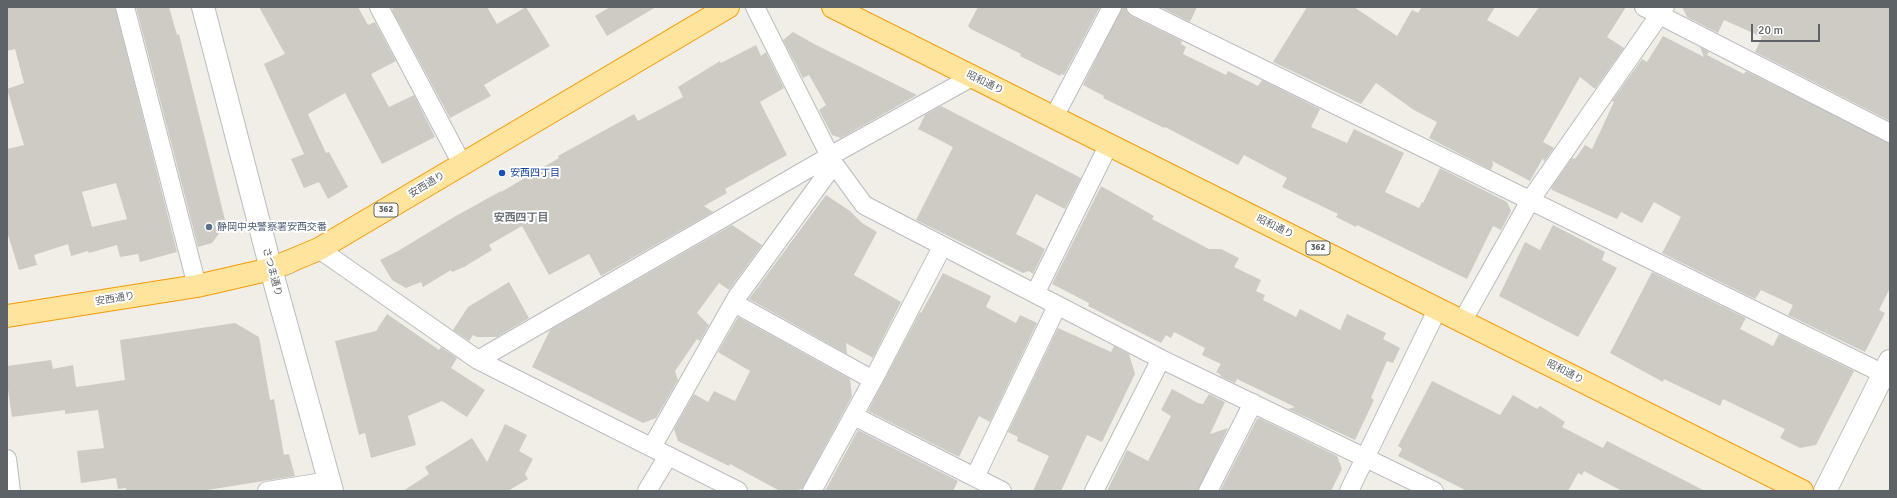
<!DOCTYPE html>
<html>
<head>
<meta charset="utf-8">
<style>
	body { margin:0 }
	#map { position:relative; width:1897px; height:498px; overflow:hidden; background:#f1eee7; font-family:Signika,sans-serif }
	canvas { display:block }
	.frame { position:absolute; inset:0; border:8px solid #5e6367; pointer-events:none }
	.scale { position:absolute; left:1751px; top:24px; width:69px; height:18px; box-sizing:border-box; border:2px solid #5e6367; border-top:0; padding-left:5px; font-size:12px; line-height:14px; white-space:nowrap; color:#5e6367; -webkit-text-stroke:3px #fff; paint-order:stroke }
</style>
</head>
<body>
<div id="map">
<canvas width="1897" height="498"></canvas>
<div class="frame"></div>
<div class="scale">20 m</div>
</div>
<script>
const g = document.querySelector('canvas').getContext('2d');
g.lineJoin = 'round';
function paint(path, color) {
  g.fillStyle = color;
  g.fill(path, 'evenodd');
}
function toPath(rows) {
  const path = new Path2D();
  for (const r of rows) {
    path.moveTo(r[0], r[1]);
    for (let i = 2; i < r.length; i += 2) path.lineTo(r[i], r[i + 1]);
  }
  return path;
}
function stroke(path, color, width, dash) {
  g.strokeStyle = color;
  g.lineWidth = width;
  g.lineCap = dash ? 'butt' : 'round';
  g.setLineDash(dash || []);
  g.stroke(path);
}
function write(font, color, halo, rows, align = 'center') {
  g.font = font + ' Signika,"Noto Sans JP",sans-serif';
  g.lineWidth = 4;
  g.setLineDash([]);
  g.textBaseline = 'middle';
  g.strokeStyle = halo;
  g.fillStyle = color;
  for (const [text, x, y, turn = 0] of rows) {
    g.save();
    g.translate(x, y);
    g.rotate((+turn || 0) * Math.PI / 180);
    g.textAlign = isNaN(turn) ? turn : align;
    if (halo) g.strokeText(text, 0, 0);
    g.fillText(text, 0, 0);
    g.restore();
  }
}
paint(toPath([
	[7,7,115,7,177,252,140,262,138,254,120,257,117,245,89,253,88,251,71,256,68,244,34,255,37,265,19,270,7,232,7,149,24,145,7,89,24,83,15,49,7,51],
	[116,183,127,219,92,227,82,192],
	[136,7,169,7,177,35,179,34,226,224,212,243,198,247],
	[259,7,358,7,368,25,375,22,396,61,371,74,389,107,414,95,435,137,382,164,345,93,308,114,326,153,329,152,348,187,328,199,319,182,304,188,291,159,304,154,264,64,285,54],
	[393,7,487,7,497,24,526,7,550,46,484,85,491,96,450,118,392,10],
	[610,7,656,7,607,36,595,16],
	[978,7,1100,7,1064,75,1061,74,1060,76,1020,56,1021,54,971,29,968,26],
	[1122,7,1126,7,1127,12,1131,16,1182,41,1181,44,1186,47,1183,54,1226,75,1228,71,1258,86,1262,80,1320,109,1311,127,1347,143,1354,129,1404,153,1385,192,1419,208,1422,202,1423,203,1440,168,1507,202,1511,211,1501,230,1493,226,1467,279,1357,225,1356,227,1336,217,1338,214,1282,187,1287,178,1244,155,1238,165,1165,127,1164,128,1103,98,1104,96,1083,85],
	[1160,7,1197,7,1190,22],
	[1307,7,1354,7,1397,36,1412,10,1418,13,1422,7,1495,7,1487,20,1518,37,1539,7,1626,7,1607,37,1624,48,1595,89,1580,77,1543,142,1554,148,1544,162,1543,158,1530,181,1492,161,1493,165,1491,170,1429,138,1437,122,1414,110,1376,83,1361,104,1273,62],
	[1682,7,1890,7,1890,121,1755,52,1762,37,1724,20,1718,33,1687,17],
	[793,32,814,44,917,95,841,138,832,135,819,110,826,105,809,75,803,78,783,40],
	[1663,36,1704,57,1700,47,1709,52,1707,55,1744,74,1746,71,1890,143,1890,288,1879,310,1885,313,1865,352,1788,315,1793,305,1761,290,1755,299,1662,253,1681,217,1654,202,1642,223,1621,212,1617,219,1552,190,1551,188,1572,158,1575,159,1585,145,1592,149,1614,102,1612,101,1642,59,1647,62],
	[756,45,761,56,766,52,784,88,760,102,787,155,725,189,727,193,704,206,713,212,601,276,589,254,549,275,522,226,489,245,492,250,464,267,452,272,451,270,423,287,421,282,406,288,392,280,380,260,398,251,454,217,501,191,501,192,559,158,558,156,634,114,638,121,683,97,678,87,720,61,721,63],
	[941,106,1081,178,1065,209,1036,194,1016,234,1045,249,1033,274,1029,271,1023,273,916,220,953,147,918,129,925,115],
	[1101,186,1154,216,1152,219,1209,249,1221,249,1239,258,1234,267,1261,280,1256,291,1265,295,1263,300,1296,317,1300,309,1340,330,1347,314,1386,333,1383,339,1400,348,1393,363,1387,361,1371,398,1374,400,1355,440,1288,409,1295,407,1237,379,1235,383,1220,376,1221,375,1216,372,1221,364,1202,355,1205,348,1174,332,1171,338,1166,335,1161,343,1088,306,1089,303,1052,284],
	[826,195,850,211,862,223,877,232,854,275,901,302,873,358,846,343,847,354,749,299],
	[732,225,762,245,729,290,719,283,697,313,709,325,700,341,697,339,675,371,678,380,656,418,643,423,532,367,550,330],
	[1553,225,1605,252,1602,260,1617,268,1578,337,1499,296,1525,242,1540,250],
	[1652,272,1746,318,1740,329,1773,346,1779,334,1854,371,1816,445,1800,448,1780,438,1785,429,1723,399,1720,406,1664,379,1663,382,1610,353],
	[943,273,991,296,986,307,1016,323,1020,315,1037,323,990,422,979,416,959,457,868,411,920,312,921,313],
	[509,282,529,318,497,337,477,337,473,335,469,341,453,330,468,307],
	[387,314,439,350,441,347,457,358,451,368,485,390,467,417,442,401,408,416,416,445,371,458,365,433,359,435,335,341,376,331],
	[738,317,850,379,852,396,802,489,794,491,780,491,730,464,729,466,678,441,674,429,694,394,708,402,714,391,735,401,750,371,718,352],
	[235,323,259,337,270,400,274,399,284,455,289,454,295,476,201,491,126,491,126,488,118,489,116,478,81,483,77,451,104,448,98,410,65,414,65,410,12,417,7,383,7,366,51,360,53,369,73,365,76,387,125,380,120,340],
	[1058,328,1111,352,1114,346,1129,354,1135,374,1102,442,1087,435,1061,491,1033,491,1049,456,1017,441,1018,437,1008,432],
	[1432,381,1500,415,1513,395,1537,409,1540,406,1565,422,1562,427,1603,448,1607,441,1705,491,1622,491,1584,471,1582,475,1578,473,1568,491,1467,491,1398,456,1402,449,1398,446],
	[1172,389,1198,403,1203,404,1209,394,1225,402,1210,434,1228,428,1198,491,1107,491,1127,450,1148,461,1171,416,1161,410],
	[1259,418,1337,456,1342,469,1331,491,1220,491,1257,419],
	[505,424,527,435,519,451,533,459,525,474,528,479,508,491,403,491,429,474,425,467,472,438,487,462],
	[858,430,958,481,953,491,825,491]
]), '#cecbc5');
const minor = toPath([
	[125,7,197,286],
	[379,7,462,164],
	[755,7,834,164,864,205,1161,359,1434,491],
	[1136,7,1890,377],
	[1644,7,1890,133],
	[1054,117,1112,7],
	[319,249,478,360,738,491],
	[1035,294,1109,144],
	[734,303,873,380],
	[1463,320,1531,199,1665,7],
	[478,360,830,156,972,77],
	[854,416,1002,491],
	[652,447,737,297,834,164],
	[7,459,11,491],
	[975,477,1057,306],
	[267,491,329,481],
	[647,491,668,456],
	[812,491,873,380,942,247],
	[1094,491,1161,359],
	[1208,491,1253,403],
	[1349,491,1438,308]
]);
const tertiary = toPath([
	[203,7,271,269],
	[1825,491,1890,361]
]);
const secondary = toPath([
	[289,262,271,269,332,491]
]);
const trunk = toPath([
	[833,7,1802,491],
	[7,316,197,286,271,269,319,249,728,7]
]);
stroke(minor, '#b9bcc0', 20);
stroke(tertiary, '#b9bcc0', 24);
stroke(secondary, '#b8bcc0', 24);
stroke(trunk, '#f79a00', 24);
stroke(minor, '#fff', 18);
stroke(tertiary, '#fff', 22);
stroke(secondary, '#fff', 22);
stroke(trunk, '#ffe49e', 22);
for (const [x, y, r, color] of [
	[502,173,4,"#1a4fb4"],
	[209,227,4,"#5c6f8a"]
]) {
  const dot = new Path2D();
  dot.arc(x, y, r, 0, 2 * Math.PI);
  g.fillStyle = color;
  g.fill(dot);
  stroke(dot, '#fff', 1.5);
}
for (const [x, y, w] of [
	[386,210,24],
	[1318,248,24]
]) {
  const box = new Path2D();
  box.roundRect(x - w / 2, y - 7, w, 14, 3);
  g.fillStyle = '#fff';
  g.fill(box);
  stroke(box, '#5e6367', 1);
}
write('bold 9px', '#5e6367', null, [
	["362",386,210],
	["362",1318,248]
]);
write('10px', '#5e6367', '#fff', [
	["昭和通り",985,83,26],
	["安西通り",427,185,-31],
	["昭和通り",1275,227,26],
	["さつま通り",272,272,75],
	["安西通り",115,299,-9],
	["昭和通り",1565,372,27]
]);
write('10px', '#164399', '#fff', [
	["安西四丁目",510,173]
], 'left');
write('10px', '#4e5e75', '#fff', [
	["静岡中央警察署安西交番",217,227]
], 'left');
write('bold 11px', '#6f7579', '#fff', [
	["安西四丁目",521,218]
]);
</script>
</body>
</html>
